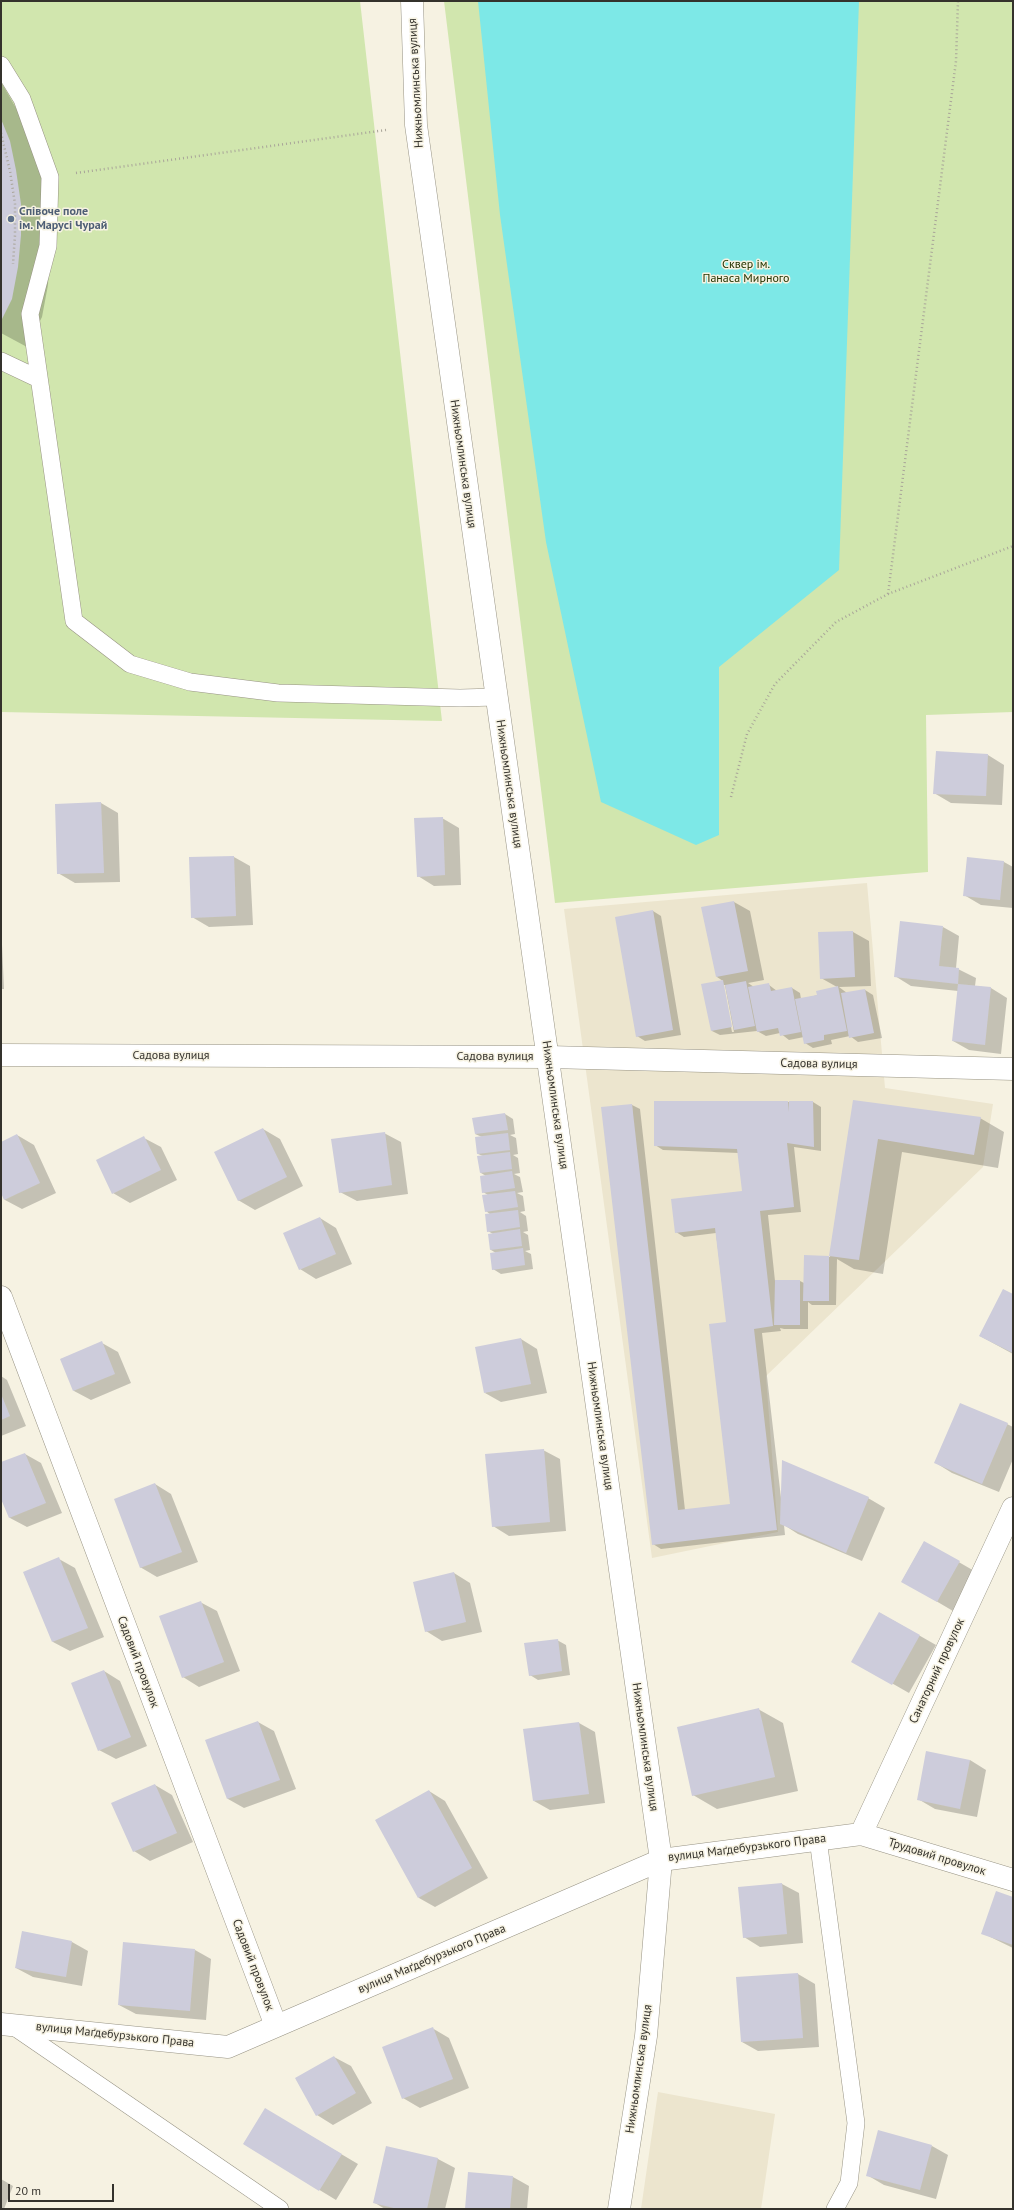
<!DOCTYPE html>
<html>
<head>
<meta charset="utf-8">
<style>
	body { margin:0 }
	#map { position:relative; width:1014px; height:2210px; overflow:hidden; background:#f6f2e2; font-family:"PT Sans",sans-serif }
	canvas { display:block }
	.frame { position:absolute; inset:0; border:2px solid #34322c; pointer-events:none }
	.scale { position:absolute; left:8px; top:2184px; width:106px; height:18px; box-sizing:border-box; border:2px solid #34322c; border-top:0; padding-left:5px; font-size:12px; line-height:14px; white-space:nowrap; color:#34322c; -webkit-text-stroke:3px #f6f2e2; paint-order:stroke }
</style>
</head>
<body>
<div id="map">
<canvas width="1014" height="2210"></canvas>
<div class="frame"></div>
<div class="scale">20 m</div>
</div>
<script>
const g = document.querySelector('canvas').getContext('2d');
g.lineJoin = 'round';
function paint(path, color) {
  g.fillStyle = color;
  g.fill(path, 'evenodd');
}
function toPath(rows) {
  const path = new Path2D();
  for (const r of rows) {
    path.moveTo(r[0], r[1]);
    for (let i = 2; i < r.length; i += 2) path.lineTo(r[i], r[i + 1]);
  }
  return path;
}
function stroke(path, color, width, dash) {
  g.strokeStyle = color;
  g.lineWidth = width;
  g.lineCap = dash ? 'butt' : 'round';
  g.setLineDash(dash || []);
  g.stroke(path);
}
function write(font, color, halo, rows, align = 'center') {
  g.font = font + ' "PT Sans",sans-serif';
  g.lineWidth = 3;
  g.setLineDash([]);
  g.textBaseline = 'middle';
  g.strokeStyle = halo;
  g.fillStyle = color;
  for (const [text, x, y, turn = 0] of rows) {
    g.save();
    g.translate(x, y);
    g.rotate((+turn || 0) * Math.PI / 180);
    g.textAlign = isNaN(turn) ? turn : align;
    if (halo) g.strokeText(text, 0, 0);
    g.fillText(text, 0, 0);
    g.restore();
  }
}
paint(toPath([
	[867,883,885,1088,993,1104,983,1167,766,1376,778,1532,652,1558,564,909],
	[658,2092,775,2114,761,2209,641,2209]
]), '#ece5ce');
paint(toPath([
	[1,1,360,1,442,721,1,712],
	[444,1,1013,1,1013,712,926,715,928,872,555,903]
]), '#d1e6ae');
paint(toPath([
	[478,1,859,1,839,570,719,667,719,835,696,845,601,802,546,542,500,215]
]), '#7de8e7');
paint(toPath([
	[1,82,28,129,40,159,51,222,48,285,42,317,27,347,1,333],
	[988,755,1004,765,1002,805,951,803,934,793],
	[101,803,118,813,120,882,75,883,58,873,56,805],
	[442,818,459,828,461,885,434,886,418,876],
	[234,857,250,866,253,925,209,927,192,917],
	[968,858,1004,862,1013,867,1013,908,981,905,964,895],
	[734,902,750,911,764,980,748,983,754,987,769,985,777,991,792,988,800,993,801,999,818,995,837,987,821,978,853,932,869,941,871,986,839,987,847,993,865,990,873,995,882,1038,858,1042,850,1036,831,1040,832,1044,813,1048,805,1043,804,1037,789,1040,780,1033,766,1036,757,1031,720,1035,712,1031,702,985,723,981,717,977],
	[723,985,725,985,734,1032,732,1032],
	[653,911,661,916,681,1035,645,1041,637,1036],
	[1,922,4,989,1,989],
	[943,927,959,936,956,968,976,978,975,986,991,988,1007,998,1001,1054,969,1050,953,1041,958,991,911,986,895,976],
	[854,1101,980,1118,1004,1132,998,1168,902,1152,883,1274,854,1269,837,1259,836,1305,812,1305,808,1302,808,1329,784,1329,780,1328,781,1331,762,1333,781,1498,868,1498,885,1508,862,1561,798,1534,784,1525,785,1535,661,1549,653,1544,632,1105,640,1109,685,1510,731,1505,727,1323,716,1233,684,1237,676,1232,743,1192,739,1153,663,1150,655,1145,655,1102,813,1102,821,1107,821,1151,794,1147,801,1212,768,1215,775,1281,800,1281,804,1283,805,1256,830,1257],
	[505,1114,513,1119,515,1134,510,1135,516,1138,518,1154,513,1155,518,1158,520,1173,514,1174,520,1177,523,1192,517,1193,523,1196,525,1211,520,1212,526,1216,528,1231,523,1232,528,1235,530,1250,525,1251,531,1254,533,1269,501,1274,493,1269,496,1253,491,1250,493,1234,488,1231,491,1215,486,1211,488,1195,483,1192,486,1176,481,1173,483,1156,478,1154,482,1137,475,1134],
	[263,1129,280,1139,303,1186,255,1210,238,1200],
	[384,1133,401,1142,408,1194,357,1201,340,1192],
	[17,1135,34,1145,56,1193,22,1209,5,1200,1,1191,1,1143],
	[144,1138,161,1147,177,1180,130,1203,113,1193],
	[320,1218,336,1228,352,1264,316,1279,300,1269],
	[1013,1296,1013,1354,980,1336],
	[521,1339,537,1349,547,1393,501,1402,485,1393],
	[102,1343,118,1352,131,1383,91,1400,74,1391,61,1359],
	[1,1376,7,1380,26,1426,1,1436],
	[1007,1424,1013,1427,1013,1459,999,1492,952,1473,936,1463],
	[543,1450,560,1459,566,1531,509,1536,493,1526],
	[25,1454,41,1463,62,1513,27,1527,10,1518,1,1496,1,1463],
	[155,1484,171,1494,198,1562,157,1577,140,1567],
	[924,1542,976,1572,953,1611,902,1581],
	[59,1559,75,1568,104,1637,70,1651,53,1642,24,1573],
	[454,1573,470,1583,482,1632,442,1641,426,1631],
	[200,1602,217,1611,240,1671,199,1687,183,1677],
	[880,1613,936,1645,909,1693,853,1661],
	[557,1640,566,1645,570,1675,538,1680,530,1675],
	[104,1671,120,1681,147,1746,116,1759,99,1750],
	[758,1709,783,1723,798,1791,717,1809,693,1795],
	[258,1722,274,1731,296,1789,244,1808,228,1799,206,1741],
	[579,1723,595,1732,605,1803,550,1810,534,1801],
	[970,1760,986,1770,977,1817,935,1809,918,1799],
	[155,1785,172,1795,193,1842,150,1861,134,1851],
	[429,1791,445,1801,488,1878,435,1907,419,1898],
	[782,1884,799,1893,803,1943,760,1947,744,1937,739,1888],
	[1013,1898,1013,1948,982,1933],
	[72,1942,88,1951,82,1986,33,1977,16,1968],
	[195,1950,211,1959,206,2020,136,2014,119,2005],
	[798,1974,815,1984,819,2047,758,2051,742,2042],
	[432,2028,449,2038,469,2088,420,2108,403,2098],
	[334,2057,351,2066,372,2103,333,2125,317,2115,296,2079],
	[282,2119,358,2164,336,2200,244,2144],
	[932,2146,948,2155,936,2199,884,2185,867,2175],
	[387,2147,438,2159,455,2168,445,2209,385,2209,375,2203],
	[513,2177,529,2186,527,2209,466,2209],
	[1,2179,13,2186,4,2209,1,2209]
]), '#0003');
paint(toPath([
	[1,119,10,141,16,170,21,204,21,235,18,267,12,299,1,321],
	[936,751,988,754,986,796,933,794],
	[101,802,104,873,57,874,55,804],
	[443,817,445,875,417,877,414,818],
	[234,856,236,916,191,918,189,857],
	[967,857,1004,861,1000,900,963,896],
	[734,901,748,971,716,977,701,907],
	[653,910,673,1030,636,1037,615,917],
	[900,921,943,926,939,966,959,968,958,984,894,977],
	[853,931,855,977,820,979,818,932],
	[723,980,732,1027,711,1031,701,984],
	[746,981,755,1026,734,1030,725,985],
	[769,983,771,991,792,987,801,1032,780,1036,778,1028,757,1032,748,987],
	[958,984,991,987,985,1045,952,1041],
	[838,986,847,1031,824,1035,824,1040,804,1044,795,999,817,995,816,991],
	[865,989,874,1033,849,1038,841,993],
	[853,1100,981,1117,974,1155,878,1139,859,1260,829,1256],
	[654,1101,788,1101,788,1112,789,1101,813,1101,814,1147,787,1143,794,1207,760,1211,773,1326,754,1329,777,1530,652,1545,601,1107,632,1104,678,1510,730,1504,709,1324,726,1322,715,1228,675,1233,671,1199,742,1191,737,1149,654,1146],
	[505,1113,508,1130,475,1134,472,1118],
	[263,1128,287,1177,238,1201,214,1152],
	[385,1132,392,1185,339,1193,331,1139],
	[508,1133,510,1150,477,1154,475,1137],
	[17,1134,40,1183,4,1200,1,1193,1,1142],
	[144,1136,161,1170,112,1194,96,1160],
	[510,1152,512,1169,480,1173,477,1156],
	[512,1171,515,1188,482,1193,480,1176],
	[515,1191,518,1207,485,1212,482,1195],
	[518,1210,520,1227,487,1232,485,1214],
	[320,1217,336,1254,299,1270,283,1233],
	[520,1229,522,1246,490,1250,488,1234],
	[523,1248,525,1265,492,1270,490,1253],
	[804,1255,829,1256,829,1301,803,1301],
	[775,1280,800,1280,800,1325,774,1325],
	[1003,1289,1013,1294,1013,1353,979,1336],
	[521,1338,531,1384,484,1393,475,1347],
	[102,1341,115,1374,73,1391,60,1359],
	[1,1394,10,1416,1,1420],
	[960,1403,1008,1423,982,1484,934,1463],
	[544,1449,550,1522,492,1527,485,1454],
	[25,1453,46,1503,9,1518,1,1499,1,1462],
	[782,1460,869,1497,846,1553,780,1524],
	[155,1483,182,1552,140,1568,114,1499],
	[924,1541,960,1561,937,1602,901,1582],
	[59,1557,88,1628,52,1642,23,1572],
	[454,1572,466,1622,425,1632,413,1582],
	[201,1601,224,1662,182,1678,159,1616],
	[879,1612,920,1635,892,1685,851,1662],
	[558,1639,562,1671,529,1676,524,1643],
	[104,1670,131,1737,98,1751,71,1683],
	[759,1708,775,1777,692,1796,677,1727],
	[258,1721,280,1780,227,1799,205,1740],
	[579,1722,589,1794,533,1801,523,1729],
	[926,1751,970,1760,960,1809,917,1800],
	[155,1784,177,1833,133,1852,111,1803],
	[429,1790,472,1868,418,1898,375,1820],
	[782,1883,787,1934,743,1938,738,1887],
	[996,1891,1013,1897,1013,1945,981,1934],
	[22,1931,72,1941,66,1977,15,1968],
	[123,1942,195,1949,190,2011,118,2005],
	[798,1973,803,2038,741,2042,736,1977],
	[433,2027,453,2079,402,2099,382,2047],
	[334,2056,356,2093,316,2116,295,2078],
	[265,2108,342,2154,319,2191,243,2144],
	[878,2130,932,2145,920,2190,866,2176],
	[386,2146,438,2158,427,2209,398,2209,373,2203],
	[468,2172,513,2176,510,2209,465,2209]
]), '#cdccdb');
const lane = toPath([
	[1,65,22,99,50,177,48,246,30,314,74,621,130,664,190,682,278,693,460,698,496,697],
	[1,361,39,379],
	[818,1839,856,2123,849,2183,835,2209],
	[13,2026,280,2209]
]);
const street = toPath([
	[1,1055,549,1057,1013,1069],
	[1,1297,276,2026],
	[861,1834,1013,1508],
	[1,2024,228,2047,661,1860,861,1834,1013,1880]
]);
const secondary = toPath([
	[412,1,416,125,661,1860,646,2036,619,2209]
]);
stroke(lane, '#979384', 18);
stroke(street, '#979384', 23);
stroke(secondary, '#979384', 23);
stroke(toPath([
	[1,133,10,171,15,204,15,235,13,264],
	[76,173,386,130],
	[888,594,956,61,958,1],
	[731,797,747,734,775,684,836,622,888,594,1013,546]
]), '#a9a599', 2.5, [1, 3]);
stroke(lane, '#fff', 17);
stroke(street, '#fff', 22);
stroke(secondary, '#fff', 22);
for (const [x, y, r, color] of [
	[11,219,4,"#5c6f8a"]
]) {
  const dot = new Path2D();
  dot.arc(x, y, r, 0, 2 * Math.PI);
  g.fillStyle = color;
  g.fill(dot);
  stroke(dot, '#f6f2e2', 1.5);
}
write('12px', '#34322c', '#f6f2e2', [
	["Нижньомлинська вулиця",416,83,-93],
	["Нижньомлинська вулиця",463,464,82],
	["Нижньомлинська вулиця",509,784,82],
	["Садова вулиця",171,1056],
	["Садова вулиця",495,1057],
	["Садова вулиця",819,1064,1],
	["Нижньомлинська вулиця",555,1105,82],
	["Нижньомлинська вулиця",600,1426,82],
	["Садовий провулок",138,1662,69],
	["Санаторний провулок",937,1671,-65],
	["Нижньомлинська вулиця",645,1747,82],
	["вулиця Маґдебурзького Права",747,1848,-7],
	["Трудовий провулок",937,1857,17],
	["вулиця Маґдебурзького Права",432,1959,-23],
	["Садовий провулок",253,1965,69],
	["вулиця Маґдебурзького Права",115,2035,6],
	["Нижньомлинська вулиця",639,2069,-82]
]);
write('bold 12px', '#4e5e75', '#f6f2e2', [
	["Співоче поле",19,212],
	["ім. Марусі Чурай",19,226]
], 'left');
write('12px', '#253400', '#f6f2e2', [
	["Сквер ім.",746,265],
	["Панаса Мирного",746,279]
]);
</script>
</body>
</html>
